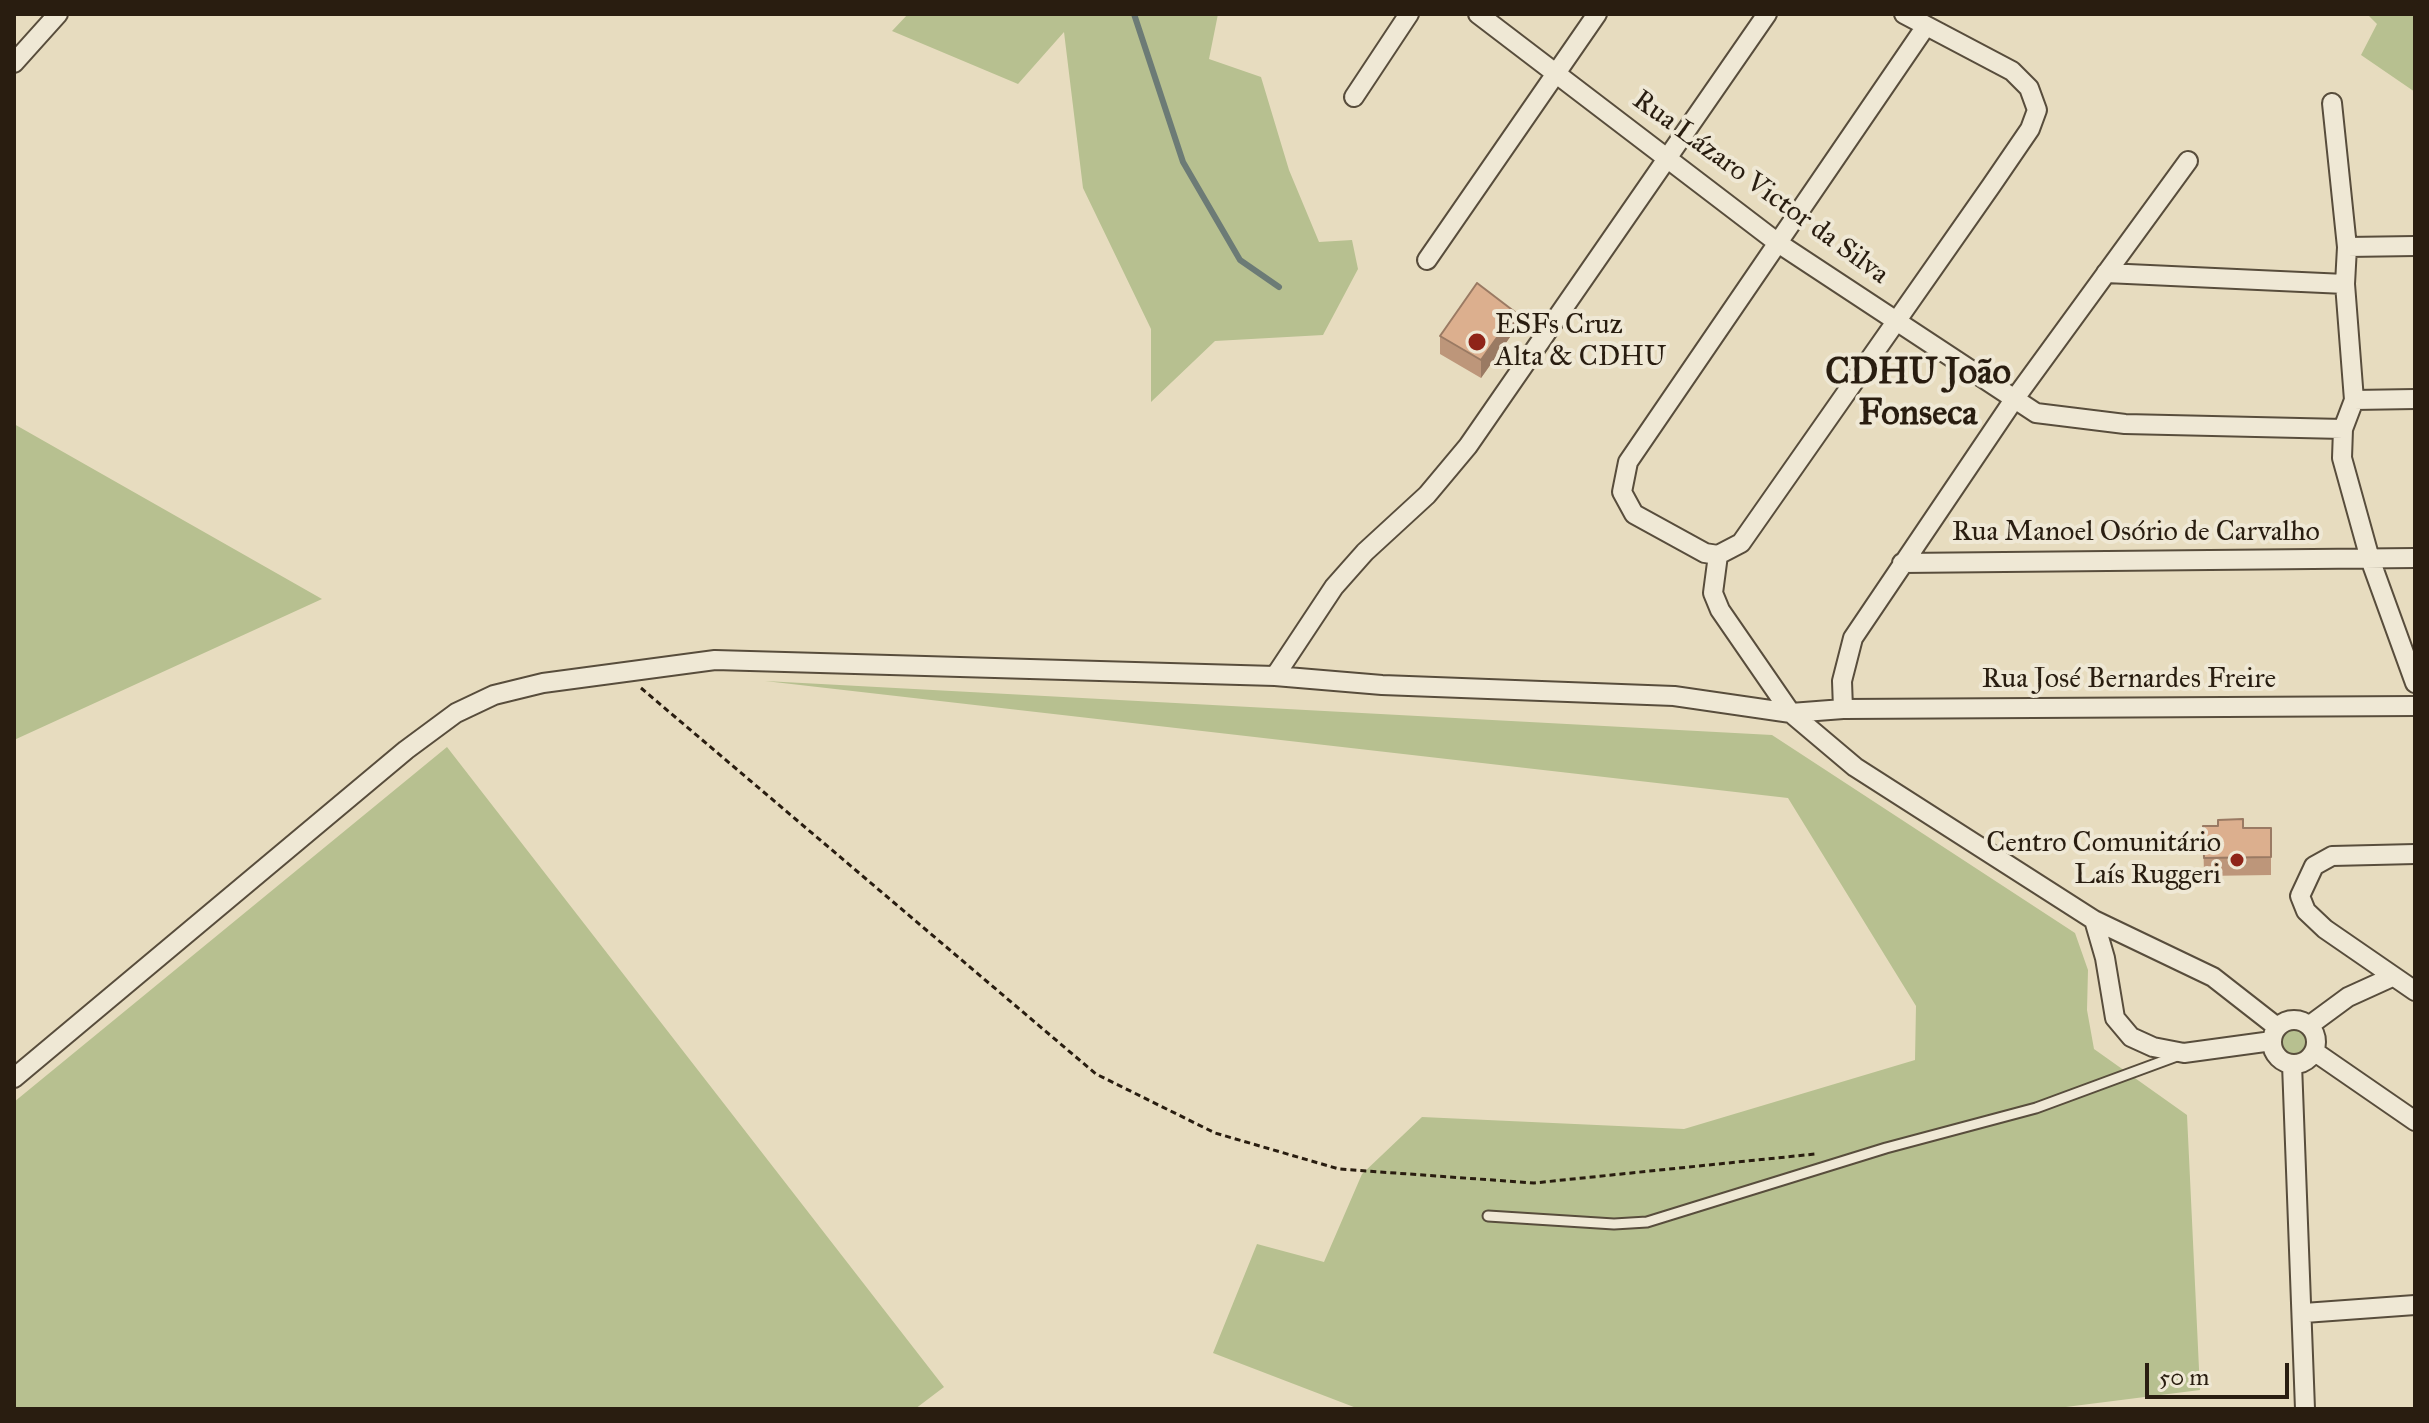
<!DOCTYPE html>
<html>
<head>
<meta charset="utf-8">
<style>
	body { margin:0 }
	#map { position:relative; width:2429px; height:1423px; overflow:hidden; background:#e7dcbf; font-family:"IM FELL Great Primer",serif }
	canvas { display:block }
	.frame { position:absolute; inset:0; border:16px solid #291d10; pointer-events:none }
	.scale { position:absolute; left:2145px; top:1363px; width:144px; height:36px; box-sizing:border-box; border:4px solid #291d10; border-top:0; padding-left:10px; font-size:24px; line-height:28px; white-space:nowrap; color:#291d10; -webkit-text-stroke:6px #efe8d5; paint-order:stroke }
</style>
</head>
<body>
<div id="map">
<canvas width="2429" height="1423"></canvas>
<div class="frame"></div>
<div class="scale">50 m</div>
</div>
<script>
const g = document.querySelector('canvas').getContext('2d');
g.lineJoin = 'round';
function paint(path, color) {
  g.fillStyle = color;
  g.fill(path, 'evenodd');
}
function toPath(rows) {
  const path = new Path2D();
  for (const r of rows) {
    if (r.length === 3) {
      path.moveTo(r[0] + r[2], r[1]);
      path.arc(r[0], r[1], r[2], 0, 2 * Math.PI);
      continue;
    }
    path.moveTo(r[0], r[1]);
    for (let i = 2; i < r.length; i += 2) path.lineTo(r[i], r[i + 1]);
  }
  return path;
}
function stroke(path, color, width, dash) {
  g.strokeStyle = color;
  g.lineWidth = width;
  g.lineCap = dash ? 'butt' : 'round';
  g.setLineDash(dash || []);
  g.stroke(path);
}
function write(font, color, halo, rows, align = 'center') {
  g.font = font + ' "IM FELL Great Primer",serif';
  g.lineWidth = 8;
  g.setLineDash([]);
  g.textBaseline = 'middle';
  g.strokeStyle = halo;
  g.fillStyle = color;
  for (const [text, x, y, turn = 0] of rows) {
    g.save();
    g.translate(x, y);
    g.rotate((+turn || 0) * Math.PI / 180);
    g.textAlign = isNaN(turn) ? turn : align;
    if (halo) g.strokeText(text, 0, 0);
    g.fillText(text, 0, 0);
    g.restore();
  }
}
paint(toPath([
	[908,14,1218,14,1209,59,1261,77,1289,170,1319,242,1352,240,1358,269,1323,335,1215,341,1151,402,1151,329,1083,188,1064,32,1018,84,892,31],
	[2367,14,2415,14,2415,92,2361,55,2377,24],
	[14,424,322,599,14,740],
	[765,681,1772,735,2075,933,2088,970,2087,1010,2094,1049,2187,1115,2200,1390,2050,1409,1359,1409,1213,1353,1257,1244,1324,1262,1362,1174,1422,1117,1684,1129,1915,1060,1916,1006,1788,798],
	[447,747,944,1387,915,1409,14,1409,14,1102],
	[2294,1044,15]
]), '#b7c090');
stroke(toPath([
	[1134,14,1183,162,1240,260,1279,287]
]), '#6c7b76', 6);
const lane = toPath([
	[1488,1216,1614,1224,1647,1222,1886,1148,2036,1108,2177,1056]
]);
const street = toPath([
	[1478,14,1778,243,2036,413,2125,424,2343,429],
	[1904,14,2012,71,2029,88,2037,110,2030,129,1991,186,1741,543,1718,555,1705,553,1634,514,1622,492,1628,462,1926,26],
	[14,63,58,14],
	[1354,97,1409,14],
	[2332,103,2347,247,2345,284,2354,400,2343,429,2342,458,2370,559,2415,683],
	[2347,247,2415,246],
	[1427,260,1597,14],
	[2106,273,2345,284],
	[2354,400,2415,399],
	[1718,555,1713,593,1720,610,1791,713,1855,767,2094,920,2105,958,2115,1018,2131,1037,2153,1047,2184,1053,2272,1041],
	[1902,563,2415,558],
	[1275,676,1334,587,1365,552,1427,495,1468,446,1767,14],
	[1843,709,1842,681,1853,638,2013,401,2188,161],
	[2415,854,2332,856,2314,866,2300,896,2306,911,2325,929,2415,991],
	[2094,920,2213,977,2277,1027],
	[2294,1042,22],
	[2310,1025,2348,997,2392,977],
	[2315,1052,2415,1121],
	[2292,1064,2305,1409],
	[14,1078,406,750,456,713,494,695,543,683,715,660,1275,676,1382,685,1674,696,1791,713,1843,709,2415,706],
	[2304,1313,2415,1305]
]);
stroke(lane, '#584d3c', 13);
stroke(street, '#584d3c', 22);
stroke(toPath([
	[641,688,1096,1074,1215,1133,1339,1169,1534,1183,1815,1154]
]), '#291d10', 3, [6, 4]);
stroke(lane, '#efe8d5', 9);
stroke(street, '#efe8d5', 18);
paint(toPath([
	[1515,330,1481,378,1440,354,1440,336],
	[2203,826,2271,828,2271,875,2204,876]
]), '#bd967a');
paint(toPath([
	[1515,312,1515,330,1481,378,1481,360]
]), '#9a7a63');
const building = toPath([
	[1477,283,1515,312,1481,360,1440,336,1477,283],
	[2243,819,2243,828,2271,828,2271,857,2204,858,2203,826,2218,826,2218,820,2243,819]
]);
paint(building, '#dcaf8e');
stroke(building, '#9a7a63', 2);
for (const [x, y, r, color] of [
	[1477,342,10,"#8f2418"],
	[2237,860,8,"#8f2418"]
]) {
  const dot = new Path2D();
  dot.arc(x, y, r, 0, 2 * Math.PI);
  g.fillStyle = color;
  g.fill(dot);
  stroke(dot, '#efe8d5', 3);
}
write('28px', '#291d10', '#efe8d5', [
	["Rua Lázaro Victor da Silva",1760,188,36],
	["Rua Manoel Osório de Carvalho",2136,533],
	["Rua José Bernardes Freire",2129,680]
]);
write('28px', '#291d10', '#efe8d5', [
	["ESFs Cruz",1495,326],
	["Alta & CDHU",1495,358],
	["Centro Comunitário",2221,844,"right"],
	["Laís Ruggeri",2221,876,"right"]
], 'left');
write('bold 36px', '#291d10', '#efe8d5', [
	["CDHU João",1918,374],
	["Fonseca",1918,415]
]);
</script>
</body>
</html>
